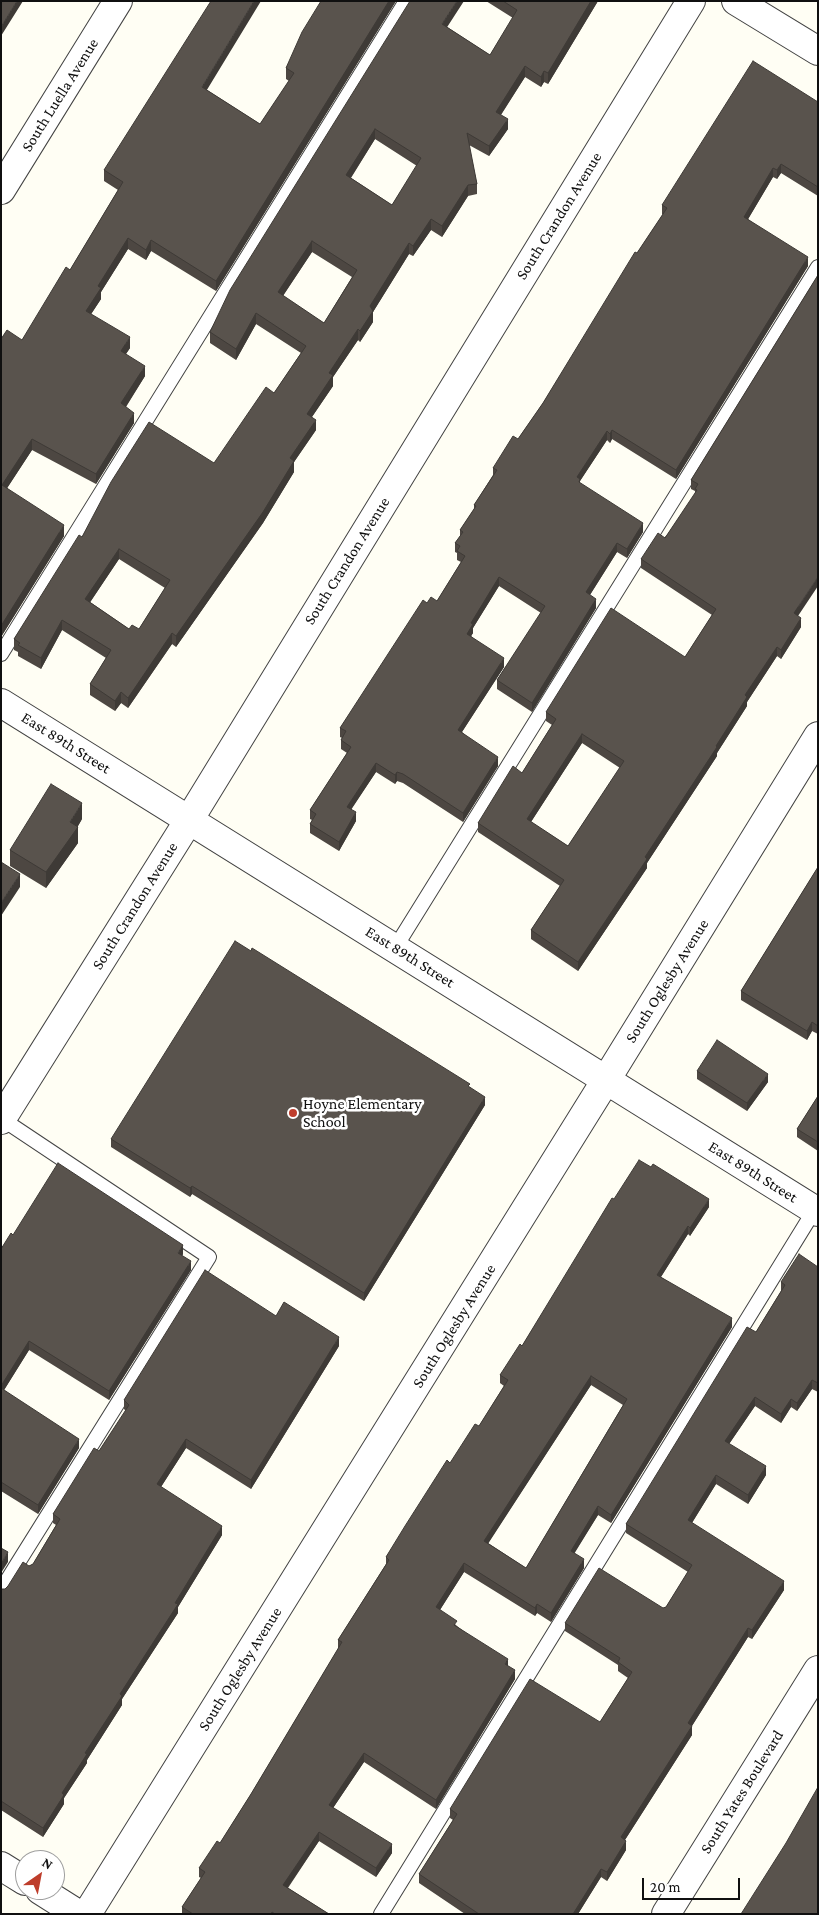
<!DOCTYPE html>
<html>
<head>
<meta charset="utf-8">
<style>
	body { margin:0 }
	#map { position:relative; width:819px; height:1915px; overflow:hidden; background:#fffef4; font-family:"Crimson Pro",serif }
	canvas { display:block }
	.frame { position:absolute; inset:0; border:2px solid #101010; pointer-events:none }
	.north { position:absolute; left:15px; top:1850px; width:50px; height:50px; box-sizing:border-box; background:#fff; border:1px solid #9f9f9f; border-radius:50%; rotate:33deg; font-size:14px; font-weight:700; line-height:20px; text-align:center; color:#101010 }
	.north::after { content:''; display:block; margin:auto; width:18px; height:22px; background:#be3d2b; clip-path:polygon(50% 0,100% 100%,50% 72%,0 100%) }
	.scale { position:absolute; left:642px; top:1878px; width:98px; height:22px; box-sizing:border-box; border:2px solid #101010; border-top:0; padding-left:6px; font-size:15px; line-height:18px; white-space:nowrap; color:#101010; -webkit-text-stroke:4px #fff; paint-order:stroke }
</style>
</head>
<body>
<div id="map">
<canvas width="819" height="1915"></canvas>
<div class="frame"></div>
<div class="north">N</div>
<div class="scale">20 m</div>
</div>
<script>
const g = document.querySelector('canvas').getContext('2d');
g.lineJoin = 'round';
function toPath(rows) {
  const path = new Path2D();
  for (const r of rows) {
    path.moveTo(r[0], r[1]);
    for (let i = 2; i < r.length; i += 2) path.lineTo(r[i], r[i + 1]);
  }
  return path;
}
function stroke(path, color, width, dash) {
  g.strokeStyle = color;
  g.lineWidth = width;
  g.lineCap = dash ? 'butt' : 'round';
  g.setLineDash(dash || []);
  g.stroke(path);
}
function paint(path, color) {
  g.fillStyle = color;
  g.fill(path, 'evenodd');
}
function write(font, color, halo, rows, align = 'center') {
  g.font = font + ' "Crimson Pro",serif';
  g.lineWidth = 5;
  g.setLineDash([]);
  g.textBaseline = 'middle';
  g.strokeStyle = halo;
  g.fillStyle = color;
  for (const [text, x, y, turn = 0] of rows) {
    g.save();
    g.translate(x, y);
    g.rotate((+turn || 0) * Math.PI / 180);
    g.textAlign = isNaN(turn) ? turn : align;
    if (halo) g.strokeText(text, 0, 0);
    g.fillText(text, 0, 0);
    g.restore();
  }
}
const service = toPath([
	[1,654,406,1],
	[395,948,818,267],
	[1,1590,209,1257,2,1119],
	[381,1914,817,1206]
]);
const minor = toPath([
	[736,1,818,51],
	[1,190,118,1],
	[1,703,818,1212],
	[1,1120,189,820,691,1],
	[1,1866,25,1881],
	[40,1890,78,1914],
	[87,1914,606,1080,818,736],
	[666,1914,818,1670]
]);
stroke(service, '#434343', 16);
stroke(minor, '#434343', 30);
stroke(service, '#fff', 14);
stroke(minor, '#fff', 28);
paint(toPath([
	[320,1,396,1,216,291,151,251,146,260,128,249,101,292,101,299,91,314,130,348,126,354,145,376,126,407,134,423,96,484,32,450,7,488,64,536,1,637,1,339,22,340,70,270,118,190,104,181,104,170,207,90,260,124,289,81,286,79,286,68,321,2],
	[486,1,598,1,548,84,544,82,541,87,525,77,501,115,508,129,489,156,469,145,477,184,477,194,468,196,442,237,431,230,413,256,409,254,373,312,373,322,360,342,358,340,333,377,333,386,312,417,316,430,294,462,294,472,263,523,176,647,172,644,128,708,121,703,115,711,90,695,90,684,106,658,62,630,41,669,18,656,18,652,14,650,14,639,82,537,214,463,274,393,301,353,256,324,236,360,210,343,210,332,447,27,490,55,513,18],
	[375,139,417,166,392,205,351,178],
	[312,252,352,277,324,323,283,296],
	[119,559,165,588,139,629,129,629,90,602],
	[818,102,818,196,781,173,777,179,773,177,748,219,808,266,676,479,612,439,610,443,607,440,580,481,580,483,643,532,627,558,617,552,590,595,596,608,532,712,497,689,497,680,541,613,499,586,473,628,473,633,471,636,504,667,462,732,498,766,463,822,403,783,397,781,395,784,376,772,351,809,356,821,339,851,310,833,310,824,312,820,310,819,310,810,347,753,341,749,341,740,342,738,340,737,340,728,427,603,437,601,461,562,457,560,457,553,455,552,455,543,460,536,460,530,474,509,474,505,493,475,493,468,518,439,543,403,637,253,663,214,662,214,662,205],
	[818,275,798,616,801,627,781,659,777,656,747,702,747,706,717,753,717,756,647,863,647,868,578,971,531,939,531,930,560,886,478,832,478,823,522,773,552,725,546,721,546,712,685,657,712,615,641,568,641,559,667,535,695,494,695,491,691,489,691,480],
	[582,743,620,768,568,846,531,822],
	[82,819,78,826,78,843,46,888,10,866,10,850],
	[818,867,818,1034,812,1031,807,1040,741,1000,741,991],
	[697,1071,768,1082,747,1111,697,1079],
	[470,1087,485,1105,364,1301,192,1194,190,1197,111,1147,111,1139],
	[818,1096,818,1151,797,1137,797,1129],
	[614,1199,709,1207,690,1236,688,1234,661,1277,732,1327,611,1523,598,1515,574,1553,584,1568,551,1622,537,1613,535,1616,464,1572,440,1610,457,1626,508,1666,515,1679,436,1809,364,1762,333,1808,392,1853,376,1877,319,1841,288,1888,329,1914,182,1914,182,1907,201,1878,199,1877,199,1868,220,1843,251,1794,338,1649,338,1640,386,1564,386,1557,450,1463,479,1426,504,1386,500,1383,500,1375,522,1346],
	[591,1385,623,1405,526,1568,488,1543],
	[13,1235,183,1254,182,1256,191,1270,109,1400,29,1350,4,1390,79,1448,38,1514,1,1491,1,1249],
	[818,1267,818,1392,812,1389,797,1411,791,1407,781,1423,755,1406,729,1444,766,1475,748,1504,716,1484,692,1523,784,1590,752,1639,748,1637,692,1726,692,1735,625,1840,626,1850,607,1881,601,1877,578,1914,465,1914,419,1883,419,1874,453,1820,450,1818,450,1809,600,1722,628,1678,618,1671,618,1665,565,1631,565,1623,663,1608,666,1607,688,1572,626,1533,626,1524,756,1332,781,1291,781,1282],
	[276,1316,339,1346,251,1489,186,1448,161,1487,222,1535,178,1607,178,1613,122,1699,122,1705,87,1760,87,1763,64,1798,64,1804,43,1837,1,1810,1,1589,5,1589,29,1566,33,1564,56,1525,53,1523,53,1514,99,1451,126,1411,124,1409,124,1400]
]), '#4d4742');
paint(toPath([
	[17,1,23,1,1,36,1,27],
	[254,1,261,1,202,98,202,87],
	[389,1,396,1,216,291,216,281],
	[457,1,464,1,442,35,442,24],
	[591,1,598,1,548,84,548,73],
	[525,66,525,77,496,122,496,112],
	[544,71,544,82,541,87,541,77],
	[508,119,508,129,489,156,489,146],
	[375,129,375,139,346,185,346,175],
	[781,164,781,173,777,179,777,170],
	[773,168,773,177,744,226,744,217],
	[468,185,468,196,442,237,442,226],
	[431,219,431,230,413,256,413,246],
	[128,238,128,249,101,292,101,299,86,322,86,311,98,286],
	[151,240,151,251,146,260,146,250],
	[312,241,312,252,278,303,278,292],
	[409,243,409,254,373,312,373,322,360,342,360,331,370,306],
	[808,257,808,266,676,479,676,470],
	[256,313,256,324,236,360,236,349],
	[358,329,358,340,333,377,333,386,307,424,307,414,329,373],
	[130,337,130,348,121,361,121,351],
	[145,366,145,376,121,414,121,403],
	[134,413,134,423,96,484,96,474],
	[316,420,316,430,294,462,294,472,263,523,176,647,176,636,290,458],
	[612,430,612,439,610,443,610,434],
	[607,431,607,440,580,481,580,488,577,477],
	[32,439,32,450,2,496,2,485],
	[643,523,643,532,627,558,627,549],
	[64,525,64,536,1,637,1,626],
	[617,543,617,552,586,601,586,592],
	[119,549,119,559,85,610,85,599],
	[499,577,499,586,473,628,473,633,467,643,467,634,471,623],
	[818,577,818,586,794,622,794,613],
	[596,599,596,608,532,712,532,703],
	[801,618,801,627,781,659,781,650],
	[62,620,62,630,41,669,41,658],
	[172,633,172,644,128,708,128,698],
	[777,647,777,656,747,702,747,706,717,753,717,756,647,863,647,868,578,971,578,962,716,746,745,695],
	[504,658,504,667,458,738,458,730],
	[121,692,121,703,115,711,115,701],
	[582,734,582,743,527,828,527,819],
	[498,757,498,766,463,822,463,813],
	[376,763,376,772,347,816,347,807],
	[397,772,397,781,395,784,395,775],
	[82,803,82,819,72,836,78,827,78,843,46,888,46,872,70,822],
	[356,812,356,821,339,851,339,842],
	[20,874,20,887,1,916,1,903],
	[812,1022,812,1031,807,1040,807,1031],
	[768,1074,768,1082,747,1111,747,1103],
	[485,1097,485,1105,364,1301,364,1293],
	[192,1186,192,1194,190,1197,190,1188],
	[709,1199,709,1207,690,1236,690,1228],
	[688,1226,688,1234,657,1283,657,1275],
	[183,1245,183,1254,178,1262,178,1253],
	[191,1261,191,1270,109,1400,109,1391],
	[732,1318,732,1327,611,1523,611,1515],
	[339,1337,339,1346,251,1489,251,1480],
	[29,1341,29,1350,1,1395,1,1386],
	[591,1376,591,1385,484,1550,484,1541],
	[812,1380,812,1389,797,1411,797,1403],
	[755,1397,755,1406,725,1450,725,1441],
	[791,1399,791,1407,781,1423,781,1414],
	[79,1439,79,1448,38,1514,38,1505],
	[186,1439,186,1448,157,1493,157,1484],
	[766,1466,766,1475,748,1504,748,1495],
	[716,1475,716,1484,688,1529,688,1520],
	[598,1506,598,1515,571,1559,571,1551],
	[222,1526,222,1535,178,1607,178,1613,122,1699,122,1705,87,1760,87,1763,64,1798,64,1804,43,1837,43,1828,62,1793,120,1694],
	[8,1552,8,1562,1,1573,1,1564],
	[584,1559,584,1568,551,1622,551,1613],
	[464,1563,464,1572,436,1616,436,1607],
	[784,1581,784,1590,752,1639,752,1630],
	[537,1604,537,1613,535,1616,535,1608],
	[748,1628,748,1637,688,1732,688,1723],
	[508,1659,508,1667,505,1664],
	[515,1670,515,1679,436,1809,436,1800],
	[692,1726,692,1735,621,1846,621,1837],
	[364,1753,364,1762,329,1814,329,1805],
	[319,1832,319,1841,283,1894,283,1885],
	[626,1841,626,1850,607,1881,607,1872],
	[392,1844,392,1853,376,1877,376,1868],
	[601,1869,601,1877,578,1914,573,1914]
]), '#3e3a36');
const building = toPath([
	[1,1,17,1,1,27,1,1],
	[211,1,254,1,202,87,260,124,294,73,286,68,302,32,321,1,389,1,216,281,151,240,146,250,128,238,98,286,101,288,86,311,130,337,121,351,145,366,121,403,134,413,96,474,32,439,2,485,64,525,1,626,1,339,7,330,22,340,66,267,70,270,123,182,104,170,211,1],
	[410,1,457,1,442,24,490,55,517,10,503,1,591,1,548,73,544,71,541,77,525,66,496,112,508,119,489,146,467,133,477,184,468,185,442,226,431,219,413,246,409,243,370,306,373,311,360,331,358,329,329,373,333,375,307,414,316,420,290,458,294,461,263,512,176,636,172,633,128,698,121,692,115,701,90,684,111,650,62,620,41,658,18,645,20,643,14,639,79,535,82,537,111,482,149,422,214,463,266,387,274,393,306,346,256,313,236,349,210,332,230,290,410,1],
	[375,129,421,158,392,205,346,175,375,129],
	[312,241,357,270,324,323,278,292,312,241],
	[119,549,170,580,139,629,132,625,129,629,85,599,119,549],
	[753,61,818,102,818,187,781,164,777,170,773,168,744,217,808,257,676,470,612,430,610,434,607,431,577,477,580,479,579,482,643,523,627,549,617,543,586,592,596,599,532,703,497,680,545,606,499,577,471,623,473,624,467,634,504,658,458,730,498,757,463,813,403,774,397,772,395,775,376,763,347,807,356,812,339,842,310,824,316,814,310,810,351,747,341,740,346,731,340,728,423,600,427,603,431,597,437,601,465,556,457,551,460,546,455,543,463,532,460,530,476,506,474,505,497,470,493,468,513,436,518,439,543,403,635,252,637,253,667,208,662,205,753,61],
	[818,275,818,577,794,613,801,618,781,650,777,647,745,695,747,697,716,746,717,747,645,857,647,859,578,962,531,930,564,880,478,823,513,766,522,773,556,719,546,712,611,608,685,657,716,609,641,559,658,533,665,538,697,490,695,489,698,484,691,480,818,275],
	[582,734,624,761,568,846,527,819,582,734],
	[51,784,82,803,70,822,78,827,46,872,10,850,51,784],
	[1,862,20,874,1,903,1,862],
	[818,867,818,1026,812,1022,807,1031,741,991,818,867],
	[235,941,251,951,252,948,470,1084,468,1086,485,1097,364,1293,192,1186,190,1188,111,1139,235,941],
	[717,1040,768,1074,747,1103,697,1071,717,1040],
	[818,1096,818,1142,797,1129,818,1096],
	[639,1160,651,1167,653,1164,709,1199,690,1228,688,1226,657,1275,732,1318,611,1515,598,1506,571,1551,584,1559,551,1613,537,1604,535,1608,464,1563,436,1607,457,1621,454,1625,508,1659,505,1664,515,1670,436,1800,364,1753,329,1805,392,1844,376,1868,319,1832,283,1885,329,1914,275,1914,272,1912,271,1914,193,1914,182,1907,205,1872,199,1868,217,1841,220,1843,251,1794,342,1642,338,1640,389,1560,386,1557,405,1526,447,1460,450,1463,475,1424,479,1426,508,1380,500,1375,520,1344,522,1346,612,1198,614,1199,639,1160],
	[591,1376,627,1399,526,1568,484,1541,591,1376],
	[58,1163,183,1245,178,1253,191,1261,109,1391,29,1341,1,1386,1,1249,11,1233,13,1235,58,1163],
	[799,1254,818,1267,818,1383,812,1380,797,1403,791,1399,781,1414,755,1397,725,1441,766,1466,748,1495,716,1475,688,1520,784,1581,752,1630,748,1628,688,1723,692,1726,621,1837,626,1841,607,1872,601,1869,573,1914,479,1914,419,1874,457,1814,450,1809,530,1679,600,1722,632,1672,618,1662,620,1658,565,1623,599,1568,663,1608,666,1607,692,1565,626,1524,747,1327,756,1332,785,1285,781,1282,799,1254],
	[205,1270,276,1316,284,1302,339,1337,251,1480,186,1439,157,1484,222,1526,175,1603,178,1604,120,1694,122,1696,85,1753,87,1754,62,1793,64,1795,43,1828,1,1801,1,1589,5,1589,8,1586,23,1562,29,1566,33,1564,60,1519,53,1514,94,1448,99,1451,129,1405,124,1400,205,1270],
	[1,1388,79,1439,38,1505,1,1482,1,1388],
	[1,1548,8,1552,1,1564,1,1548],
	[818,1787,818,1914,741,1914,786,1843,818,1787]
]);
paint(building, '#59534d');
stroke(building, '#3e3a36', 1);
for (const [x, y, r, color] of [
	[293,1113,5,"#be3d2b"]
]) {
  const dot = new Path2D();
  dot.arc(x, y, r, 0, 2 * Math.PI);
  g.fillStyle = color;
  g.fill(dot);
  stroke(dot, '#fff', 2);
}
write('16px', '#101010', '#fff', [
	["South Luella Avenue",60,95,-58],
	["South Crandon Avenue",559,216,-58],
	["South Crandon Avenue",347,561,-58],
	["East 89th Street",66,743,32],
	["South Crandon Avenue",135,906,-58],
	["East 89th Street",410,957,32],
	["South Oglesby Avenue",667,981,-58],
	["East 89th Street",753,1172,32],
	["South Oglesby Avenue",454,1326,-58],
	["South Oglesby Avenue",240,1669,-58],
	["South Yates Boulevard",742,1792,-58]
]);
write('16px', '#101010', '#fff', [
	["Hoyne Elementary",303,1104],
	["School",303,1122]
], 'left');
</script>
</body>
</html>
